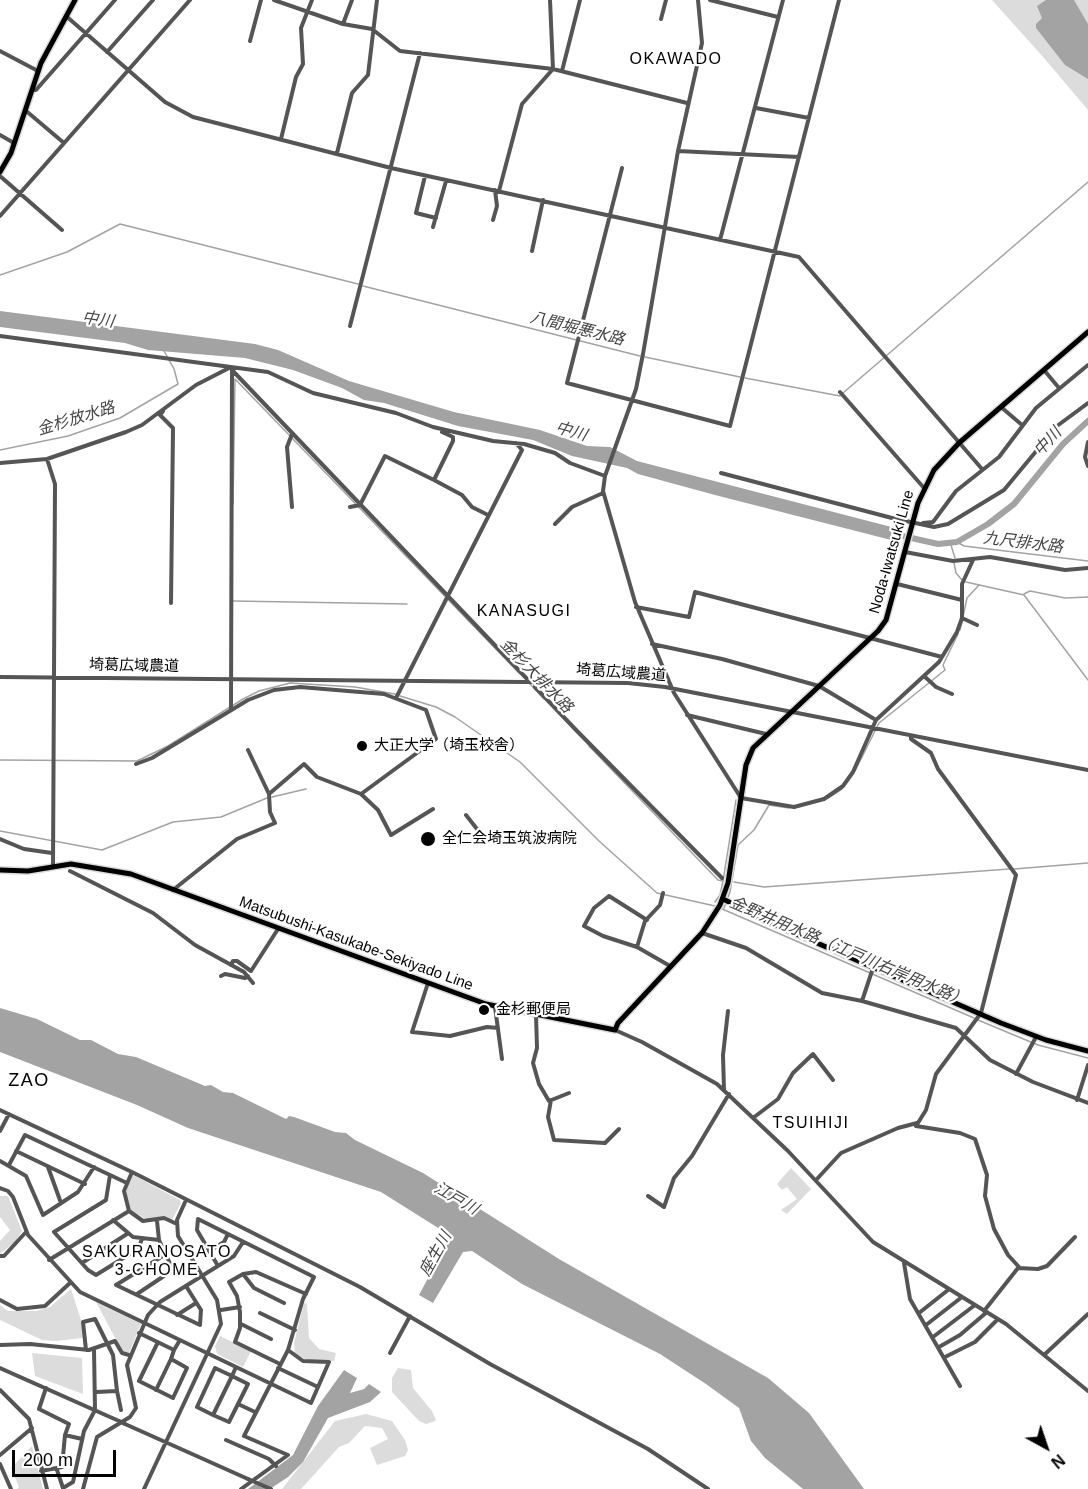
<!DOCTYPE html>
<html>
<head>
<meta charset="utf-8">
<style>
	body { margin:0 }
	#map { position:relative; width:1088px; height:1489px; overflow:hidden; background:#fff; font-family:Helvetica,sans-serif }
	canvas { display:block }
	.north { position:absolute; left:1016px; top:1417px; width:60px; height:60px; -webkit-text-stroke:4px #fff; paint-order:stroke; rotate:140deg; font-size:16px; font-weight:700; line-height:24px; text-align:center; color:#000 }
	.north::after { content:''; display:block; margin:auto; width:21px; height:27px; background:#000; clip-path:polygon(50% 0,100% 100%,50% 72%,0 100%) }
	.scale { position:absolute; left:12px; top:1450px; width:104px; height:27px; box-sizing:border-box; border:3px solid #000; border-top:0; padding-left:8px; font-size:18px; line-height:21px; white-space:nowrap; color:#000; -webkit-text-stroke:4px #fff; paint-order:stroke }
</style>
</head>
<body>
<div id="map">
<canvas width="1088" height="1489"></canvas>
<div class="north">N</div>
<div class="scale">200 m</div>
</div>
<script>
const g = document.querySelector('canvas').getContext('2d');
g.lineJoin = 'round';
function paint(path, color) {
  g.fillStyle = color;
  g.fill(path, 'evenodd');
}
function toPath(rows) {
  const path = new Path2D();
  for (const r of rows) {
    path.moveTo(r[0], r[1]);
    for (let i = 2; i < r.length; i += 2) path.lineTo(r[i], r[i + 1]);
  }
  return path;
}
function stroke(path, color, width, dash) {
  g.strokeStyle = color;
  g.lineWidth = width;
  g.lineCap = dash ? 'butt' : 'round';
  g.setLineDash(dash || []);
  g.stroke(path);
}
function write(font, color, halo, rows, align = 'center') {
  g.font = font + ' Helvetica,"Noto Sans JP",sans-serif';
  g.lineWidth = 4.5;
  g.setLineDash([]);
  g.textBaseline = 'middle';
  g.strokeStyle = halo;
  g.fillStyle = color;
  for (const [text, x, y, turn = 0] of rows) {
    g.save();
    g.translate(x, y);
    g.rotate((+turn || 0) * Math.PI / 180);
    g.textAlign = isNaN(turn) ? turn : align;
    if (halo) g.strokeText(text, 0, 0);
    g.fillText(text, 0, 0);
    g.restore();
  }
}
paint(toPath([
	[992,0,1088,0,1088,110,1044,58],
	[791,1168,811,1189,787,1214,781,1210,797,1199,787,1187,782,1190,777,1184],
	[133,1175,180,1200,181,1203,172,1220,164,1216,146,1219,130,1210,126,1192],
	[0,1196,8,1196,22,1231,15,1242,0,1254,0,1241,10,1230,0,1217],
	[71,1289,81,1320,83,1338,56,1341,42,1340,0,1320,0,1305,8,1311,36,1311,50,1307],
	[96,1302,141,1324,129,1353,122,1351],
	[304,1303,307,1304,309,1338,319,1349,336,1353,334,1361,307,1360,295,1354,294,1343],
	[220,1336,251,1351,243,1367,217,1354,215,1346],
	[32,1353,82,1358,83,1394,35,1376],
	[398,1368,411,1370,413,1388,432,1411,436,1420,433,1422,426,1424,419,1421,392,1392,392,1378],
	[366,1414,392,1421,405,1440,408,1450,405,1456,377,1465,370,1448,388,1439,382,1428,365,1426,349,1443,339,1447,301,1489,282,1489,335,1421],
	[32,1446,43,1489,17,1489,19,1487,11,1468]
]), '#dcdcdc');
paint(toPath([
	[1046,0,1074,0,1088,24,1088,79,1065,65,1036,28,1036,24,1042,18,1037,6],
	[0,311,255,344,278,350,349,381,454,412,540,430,587,446,610,447,637,461,903,530,899,542,715,495,638,474,627,468,572,456,533,440,458,426,384,403,364,400,342,388,293,370,245,358,148,350,125,343,0,327],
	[0,1008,37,1019,80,1040,91,1040,118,1054,136,1057,205,1086,211,1085,223,1092,233,1093,286,1119,289,1116,294,1117,335,1132,346,1133,355,1140,423,1173,559,1259,768,1378,809,1413,864,1489,803,1489,765,1458,751,1441,739,1408,706,1384,660,1354,522,1284,472,1251,463,1252,433,1303,419,1295,447,1243,447,1236,443,1231,381,1192,188,1128,137,1105,0,1052],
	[344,1370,357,1378,350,1393,364,1389,369,1384,381,1392,370,1402,328,1418,303,1462,288,1477,270,1489,248,1489,293,1455,318,1406]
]), '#a3a3a3');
stroke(toPath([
	[0,275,67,252,120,224,358,284],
	[363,286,640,356],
	[645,357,740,377],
	[745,378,840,396],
	[235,379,519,673],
	[843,393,1088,182],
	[0,450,68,436,120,418,178,384,174,369,163,349],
	[233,504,235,379],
	[957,542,964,546,1088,561],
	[951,545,955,558],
	[954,563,956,573,962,580],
	[966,582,1024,595,1088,680],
	[1024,594,1030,591,1065,598,1088,597],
	[233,601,407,604],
	[960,630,967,598,979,585],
	[529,683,544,699],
	[400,696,436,707,455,717,520,762,599,841,657,893,715,906],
	[589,746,718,880,723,881],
	[0,760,137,761,168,746,243,699,259,691,290,683,355,687,395,694],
	[855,771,879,723,945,670,943,665,958,634],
	[272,797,306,789],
	[828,798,842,789],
	[0,831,102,850,173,822,221,817,267,798],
	[1014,869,1088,863],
	[734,882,764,887,1009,869],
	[715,902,720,895,723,881,736,800],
	[720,908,974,1018],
	[724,908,730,892,738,845,754,830,769,805,789,808],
	[978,1020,1038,1045,1088,1058]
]), '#a3a3a3', 1.5);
stroke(toPath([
	[894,534,938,544,957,542,988,524,1014,504,1063,444,1088,421]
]), '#a3a3a3', 6);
const major = toPath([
	[0,172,11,153,41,63,75,0],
	[0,870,28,871,71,864,131,874,486,1004,615,1030,618,1023,702,933,720,905,728,883,746,765,753,748,878,631,886,620,918,503,934,470,959,443,1088,332],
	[723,899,771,923,1001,1023,1046,1040,1088,1051]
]);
stroke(major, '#dbdbdb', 8);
stroke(toPath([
	[274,0,343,24,372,29,400,51,553,69,687,103],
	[698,0,702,43,678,151,643,354,636,389,605,476,603,491,635,602,674,693,741,798,794,807,824,799,843,786,853,772,876,720,939,662,957,632,962,618,962,584,973,560],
	[710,0,778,17],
	[66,16,165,102,193,117,391,168,799,257,982,469],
	[661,19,666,0],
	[343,24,352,0],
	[250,41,261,0],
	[0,51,38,71],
	[107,52,153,0],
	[562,71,580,0],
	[32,90,36,90,115,0],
	[756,108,809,118],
	[25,110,64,143],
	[0,135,14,143],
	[281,139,296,77,303,64,301,28,312,0],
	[678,151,799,157],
	[337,153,352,93,368,75,377,0],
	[622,168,567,383,730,426,839,0],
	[0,176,62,230],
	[425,176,416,213,436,218],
	[499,191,522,104,553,69,550,0],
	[0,216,190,0],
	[493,220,497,206,495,190],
	[433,227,446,181],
	[720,240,783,0],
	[532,251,543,200],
	[350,326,420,53],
	[0,336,268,372,313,393,396,413,433,427,493,441,524,444,555,453,570,463,605,476],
	[232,370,530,682],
	[1044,370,1059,388],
	[840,392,924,488],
	[1001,407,1022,425],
	[163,411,160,415,173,428,171,603],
	[1088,442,1085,457,1088,466],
	[47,459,55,484,53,866],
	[0,463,47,459,126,432,142,425,196,385,231,367],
	[721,473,892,518,934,527,948,524,1004,490,1057,426,1088,403],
	[434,480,462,495,472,507,488,515],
	[292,507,287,447,292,434],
	[350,507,360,505,385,456,434,480,453,441,453,437,442,432],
	[923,523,933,522,956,491,999,457,1036,408,1088,365],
	[555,524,572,507,603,493],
	[905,552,953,561,990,557,1065,570,1088,568],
	[897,584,962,600],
	[636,607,689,617,695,592,942,657],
	[962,618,977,625],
	[652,644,722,659,819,686,876,720],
	[924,676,936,687,952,694],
	[0,677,628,683,665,687,1088,770],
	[536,682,535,687,577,731,722,878],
	[396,698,522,450,516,443],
	[231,710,232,371],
	[687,715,766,734],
	[911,736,911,739,931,753,938,769,1016,875,981,1013,936,1074,926,1110,916,1126,960,1133,975,1139,987,1175,985,1196,994,1229,1008,1255,1019,1267],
	[136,764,152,758,248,700,274,690,300,687,384,694,426,710,436,739,361,794],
	[269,794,304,764,317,777,361,794,378,810,391,835,433,809],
	[466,815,484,838],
	[0,839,24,849,52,853],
	[70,871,153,913,195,945,244,972,253,983],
	[173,890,237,839,275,823,270,812,269,794,248,750],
	[647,920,609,896,594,908,584,926,603,936,637,947,670,966],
	[702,933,746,948,822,993,862,1001,956,1028,990,1060,1033,1082,1088,1103],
	[637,947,645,921,660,905,663,893],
	[231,965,233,961,237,961,251,971,278,929],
	[221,976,225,974,245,978,248,976],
	[428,983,412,1032,450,1036,487,1027,498,1028],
	[862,1001,873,968],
	[495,1007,502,1059],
	[536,1015,537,1048,533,1063,539,1084,549,1101,569,1093],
	[615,1030,642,1042,717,1084,788,1151,873,1242,1006,1324,1088,1391],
	[1016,1074,1036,1037],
	[724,1090,723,1055,728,1011],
	[551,1100,548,1117,554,1140,605,1143,619,1129],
	[1077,1100,1088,1065],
	[0,1110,132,1172,360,1287,490,1364,648,1449,708,1489],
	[753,1118,778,1099,793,1073,813,1054,833,1080],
	[0,1131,9,1114],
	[16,1151,85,1184],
	[0,1161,26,1176,43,1215,78,1192,94,1167],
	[9,1165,25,1135,127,1183],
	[48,1167,61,1203],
	[132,1172,124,1191,129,1211,143,1221,164,1218,177,1224],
	[110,1175,106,1200,54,1232,88,1270,96,1275,138,1249,142,1239],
	[816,1180,841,1153,898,1128,917,1123],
	[0,1188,8,1191,13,1197,28,1235,80,1292,311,1403,329,1362,303,1361,288,1350],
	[648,1196,664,1207,674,1178,692,1156,729,1094],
	[113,1220,133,1237,159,1240],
	[209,1251,224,1242,228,1234],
	[166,1254,116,1285,200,1325,201,1310,186,1286],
	[0,1256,4,1256,26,1232],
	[49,1260,129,1211],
	[82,1263,127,1234],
	[904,1263,910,1299,960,1386],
	[218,1266,197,1230,198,1219,314,1277,303,1299,288,1350,244,1436,288,1455,241,1489],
	[243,1274,254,1288,284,1303],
	[137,1294,173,1270,159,1240,157,1221],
	[0,1300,17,1309,45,1306,70,1283],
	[221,1310,240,1307],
	[984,1311,1018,1268,1038,1269,1047,1266,1075,1237],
	[260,1313,295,1330],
	[919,1313,948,1290],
	[177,1315,196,1303],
	[241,1324,271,1339],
	[926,1325,962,1297],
	[139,1333,174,1350,180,1340],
	[933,1337,975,1305],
	[158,1342,139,1381,173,1398,187,1368,171,1359,174,1350],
	[0,1345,30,1344,89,1350,115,1341,122,1353,129,1355],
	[939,1347,960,1335,987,1312],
	[86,1350,83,1322,95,1319,113,1355,117,1391,96,1392],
	[390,1353,410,1316],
	[1044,1355,1088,1314],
	[945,1357,975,1342,998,1319],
	[280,1364,235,1342,240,1328,240,1312,237,1296,229,1282,243,1274,256,1272,306,1294],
	[0,1368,119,1421],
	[278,1368,318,1387],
	[0,1390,29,1419,47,1489],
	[156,1390,171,1359],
	[117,1391,121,1410],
	[238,1404,255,1412],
	[213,1415,229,1422,248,1384,232,1376,215,1368,197,1407,213,1415,232,1376,236,1367],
	[125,1424,248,1479],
	[65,1435,82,1439],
	[226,1440,269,1459,276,1466],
	[0,1455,32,1428],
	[0,1464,11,1489],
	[57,1470,63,1488,73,1482,84,1431,95,1410,94,1349],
	[41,1471,62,1467,65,1435,69,1424,39,1409,46,1388],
	[83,1489,97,1437,130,1417,136,1408,127,1365,148,1315,160,1302,234,1256,243,1242],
	[144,1489,221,1324,217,1300,178,1236,177,1220,186,1200]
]), '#555', 4);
stroke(major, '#000', 5);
stroke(toPath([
	[119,1421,125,1424],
	[248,1479,271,1489]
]), '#555', 4);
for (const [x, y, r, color] of [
	[362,746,6,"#000"],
	[428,839,8,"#000"],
	[484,1010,6,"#000"]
]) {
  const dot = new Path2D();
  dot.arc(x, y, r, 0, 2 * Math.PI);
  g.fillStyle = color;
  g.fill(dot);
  stroke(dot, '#fff', 2);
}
write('15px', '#000', '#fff', [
	["Noda-Iwatsuki Line",892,552,-74],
	["埼葛広域農道",134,666,1],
	["埼葛広域農道",621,673,4],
	["Matsubushi-Kasukabe-Sekiyado Line",356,944,20]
]);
write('15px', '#000', '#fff', [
	["大正大学（埼玉校舎）",374,746],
	["全仁会埼玉筑波病院",442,839],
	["金杉郵便局",496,1010]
], 'left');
g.letterSpacing = '1.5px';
write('16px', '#000', '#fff', [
	["OKAWADO",676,60],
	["KANASUGI",524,612],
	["TSUIHIJI",811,1124],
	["SAKURANOSATO",157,1253],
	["3-CHOME",157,1271]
]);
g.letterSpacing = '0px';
write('italic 16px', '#444', '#fff', [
	["中川",98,320,8],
	["八間堀悪水路",577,329,14],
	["金杉放水路",76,419,-17],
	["中川",571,432,16],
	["中川",1048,442,-48],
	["九尺排水路",1023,543,7],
	["金杉大排水路",536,676,46],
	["金野井用水路（江戸川右岸用水路）",848,952,23],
	["江戸川",456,1199,30],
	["座生川",436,1254,-61]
]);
g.letterSpacing = '1.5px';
write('18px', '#000', '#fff', [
	["ZAO",29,1081]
]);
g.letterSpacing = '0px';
</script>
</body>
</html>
